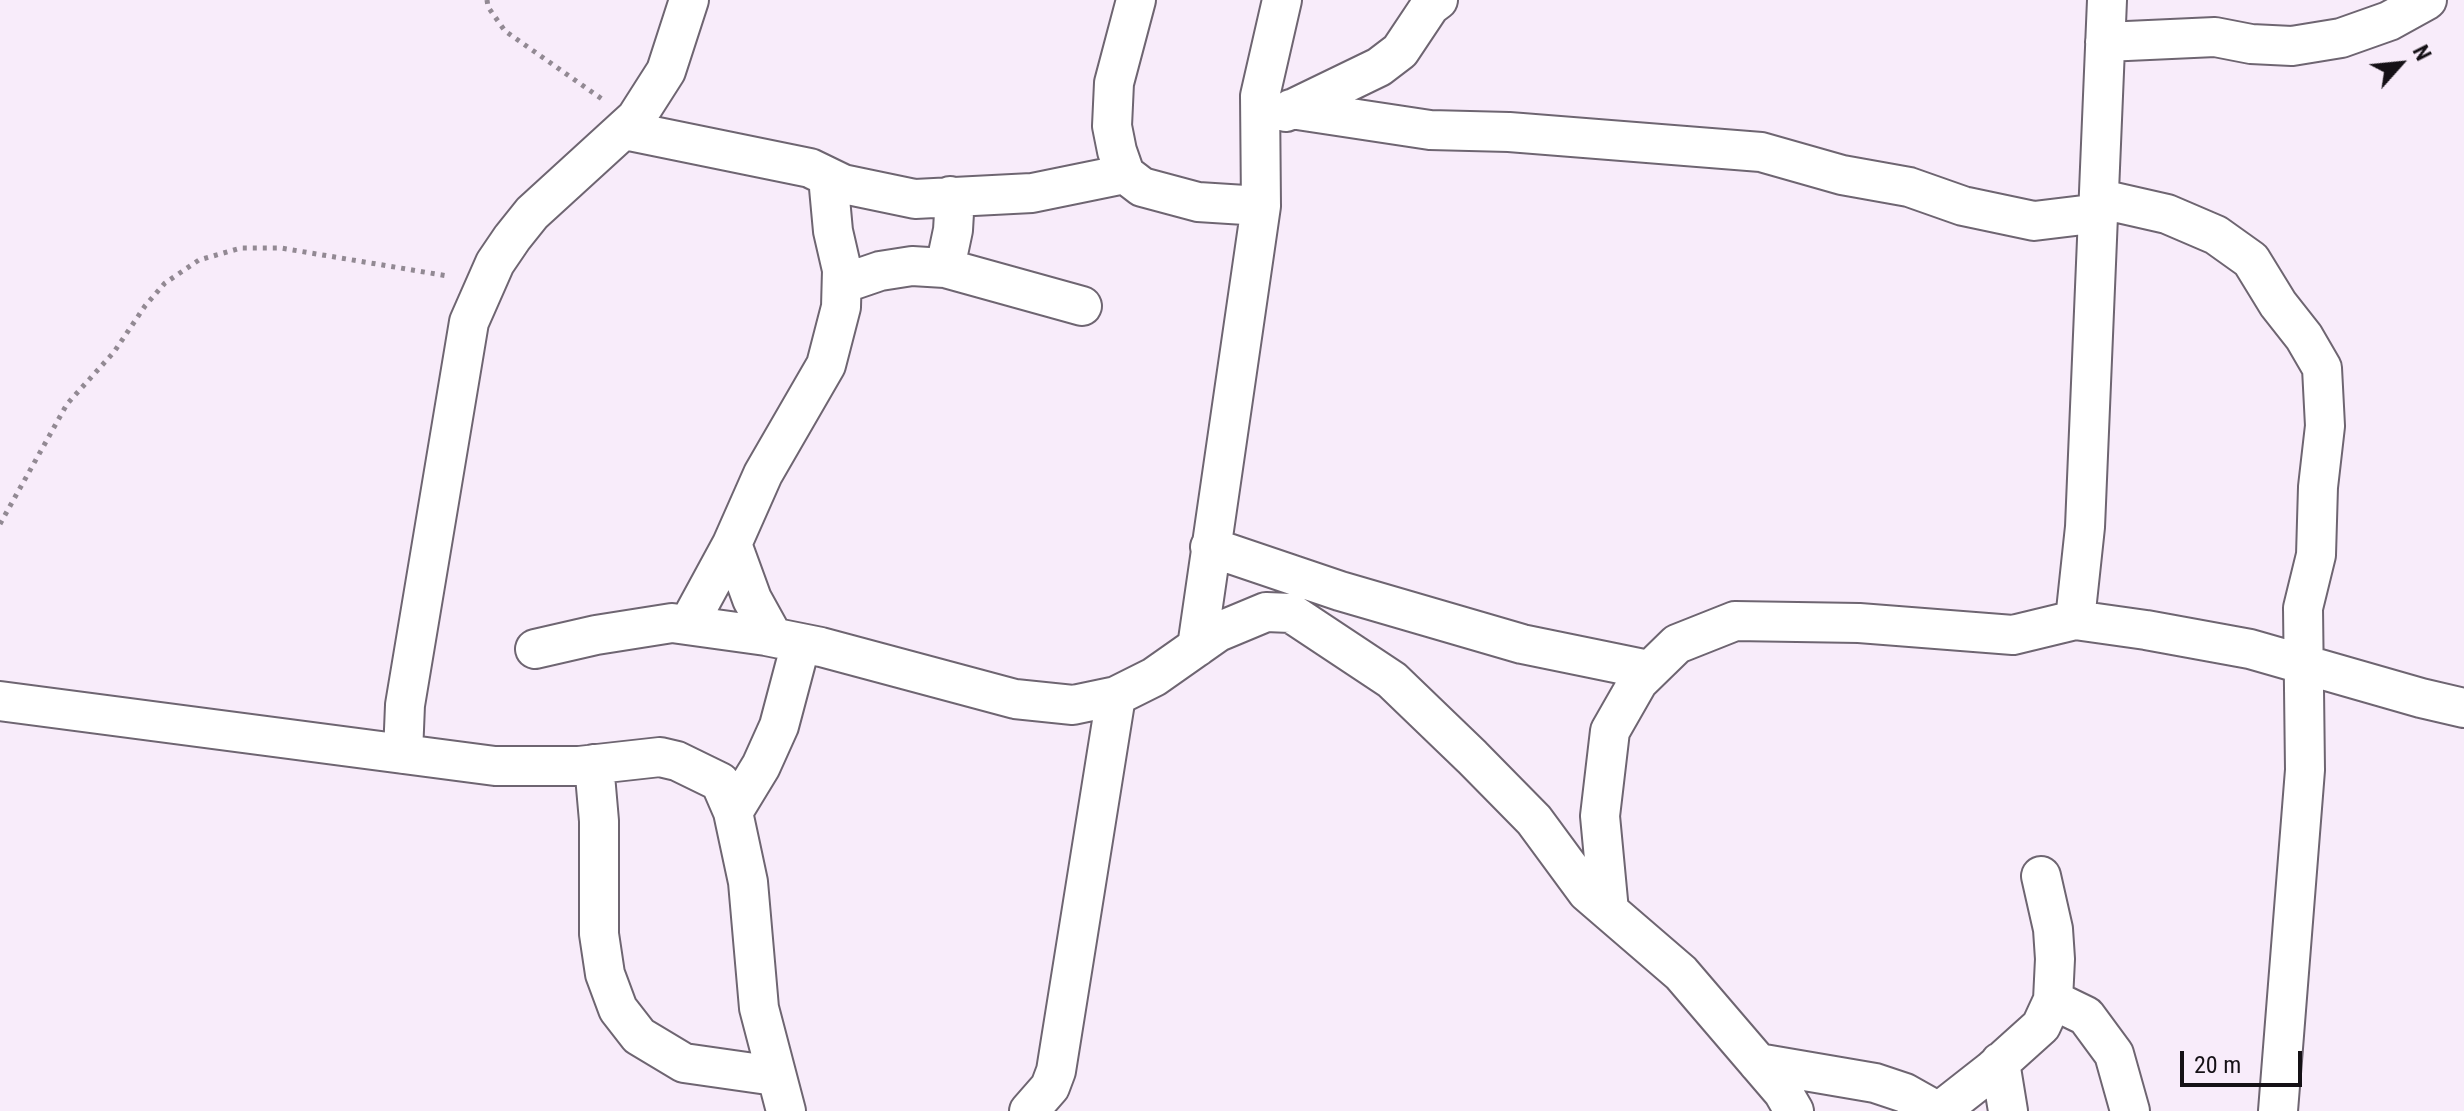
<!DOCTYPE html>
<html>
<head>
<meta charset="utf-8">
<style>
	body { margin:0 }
	#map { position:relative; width:2464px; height:1111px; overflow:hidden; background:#f8ecfa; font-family:"Roboto Condensed",sans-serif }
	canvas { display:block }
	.north { position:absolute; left:2360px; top:24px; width:80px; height:80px; -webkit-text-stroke:6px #f8ecfa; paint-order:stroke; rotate:63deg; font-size:22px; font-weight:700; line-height:32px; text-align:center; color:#151116 }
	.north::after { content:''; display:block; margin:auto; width:28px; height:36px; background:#151116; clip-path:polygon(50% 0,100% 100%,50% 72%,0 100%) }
	.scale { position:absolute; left:2180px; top:1051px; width:122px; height:36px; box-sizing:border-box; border:4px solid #151116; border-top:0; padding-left:10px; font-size:24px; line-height:28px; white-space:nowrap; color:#151116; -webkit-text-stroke:6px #f8ecfa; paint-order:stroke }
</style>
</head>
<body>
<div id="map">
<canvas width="2464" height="1111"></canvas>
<div class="north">N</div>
<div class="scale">20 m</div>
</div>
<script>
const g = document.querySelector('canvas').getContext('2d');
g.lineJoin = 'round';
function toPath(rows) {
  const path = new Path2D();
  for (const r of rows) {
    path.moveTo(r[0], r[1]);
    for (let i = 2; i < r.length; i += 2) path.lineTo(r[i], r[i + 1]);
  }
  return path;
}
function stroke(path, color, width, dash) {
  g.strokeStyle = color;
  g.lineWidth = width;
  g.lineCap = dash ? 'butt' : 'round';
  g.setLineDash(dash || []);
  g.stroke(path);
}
const minor = toPath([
	[1136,0,1114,83,1112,126,1117,151,1125,174,1142,187,1198,202,1261,206],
	[2105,42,2215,37,2251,44,2292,46,2341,38,2389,21,2427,0],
	[1291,109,1430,130,1509,132,1761,152,1842,175,1909,187,1963,206,2034,221,2100,213],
	[1286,112,1379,67,1400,51,1430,6,1438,0],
	[624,130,810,168,843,184,915,199,1032,193,1125,174],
	[2101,199,2167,214,2216,235,2251,260,2278,304,2304,337,2322,368,2325,426,2318,487,2316,555,2303,608,2305,770,2278,1111],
	[945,268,953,230,954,213,950,196],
	[842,284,880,271,912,266,945,268,1082,306],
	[732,544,752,599,773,637],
	[1210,547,1340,591,1522,644,1649,670],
	[2075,620,2085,527,2107,0],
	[688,625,732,544,763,474,826,365,841,307,842,270,833,231,828,177],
	[1197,647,1261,206,1260,96,1282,0],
	[535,649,596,635,672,623,766,636,821,647,1015,699,1073,705,1116,696,1154,677,1218,632,1266,612,1291,613,1392,680,1472,757,1534,820,1587,892,1681,973,1783,1092,1794,1111],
	[0,701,495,766,579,766,660,757,677,761,720,782,733,812,748,882,759,1008,786,1111],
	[403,754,405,705,469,322,495,263,512,238,532,213,636,118,666,71,689,0],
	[594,764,599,821,599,934,605,974,618,1009,639,1036,684,1063,775,1076],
	[733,812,761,766,779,726,801,643],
	[1609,911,1600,816,1610,731,1638,682,1677,644,1735,621,1859,623,2013,635,2075,620,2146,630,2250,649,2421,698,2464,708],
	[2053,1000,2086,1016,2114,1054,2130,1111],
	[2000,1062,2008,1111],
	[1758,1063,1875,1083,1905,1093,1937,1111],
	[1029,1111,1050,1087,1056,1071,1116,696],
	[1940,1111,1991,1071,2041,1026,2053,1000,2055,959,2053,929,2041,876]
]);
stroke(minor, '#6e6571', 42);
stroke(toPath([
	[487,0,488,7,505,31,602,99],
	[0,524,67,404,114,352,145,306,165,283,199,260,241,248,281,248,448,276]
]), '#928993', 5, [4, 6]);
stroke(minor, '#fff', 38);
</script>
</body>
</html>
